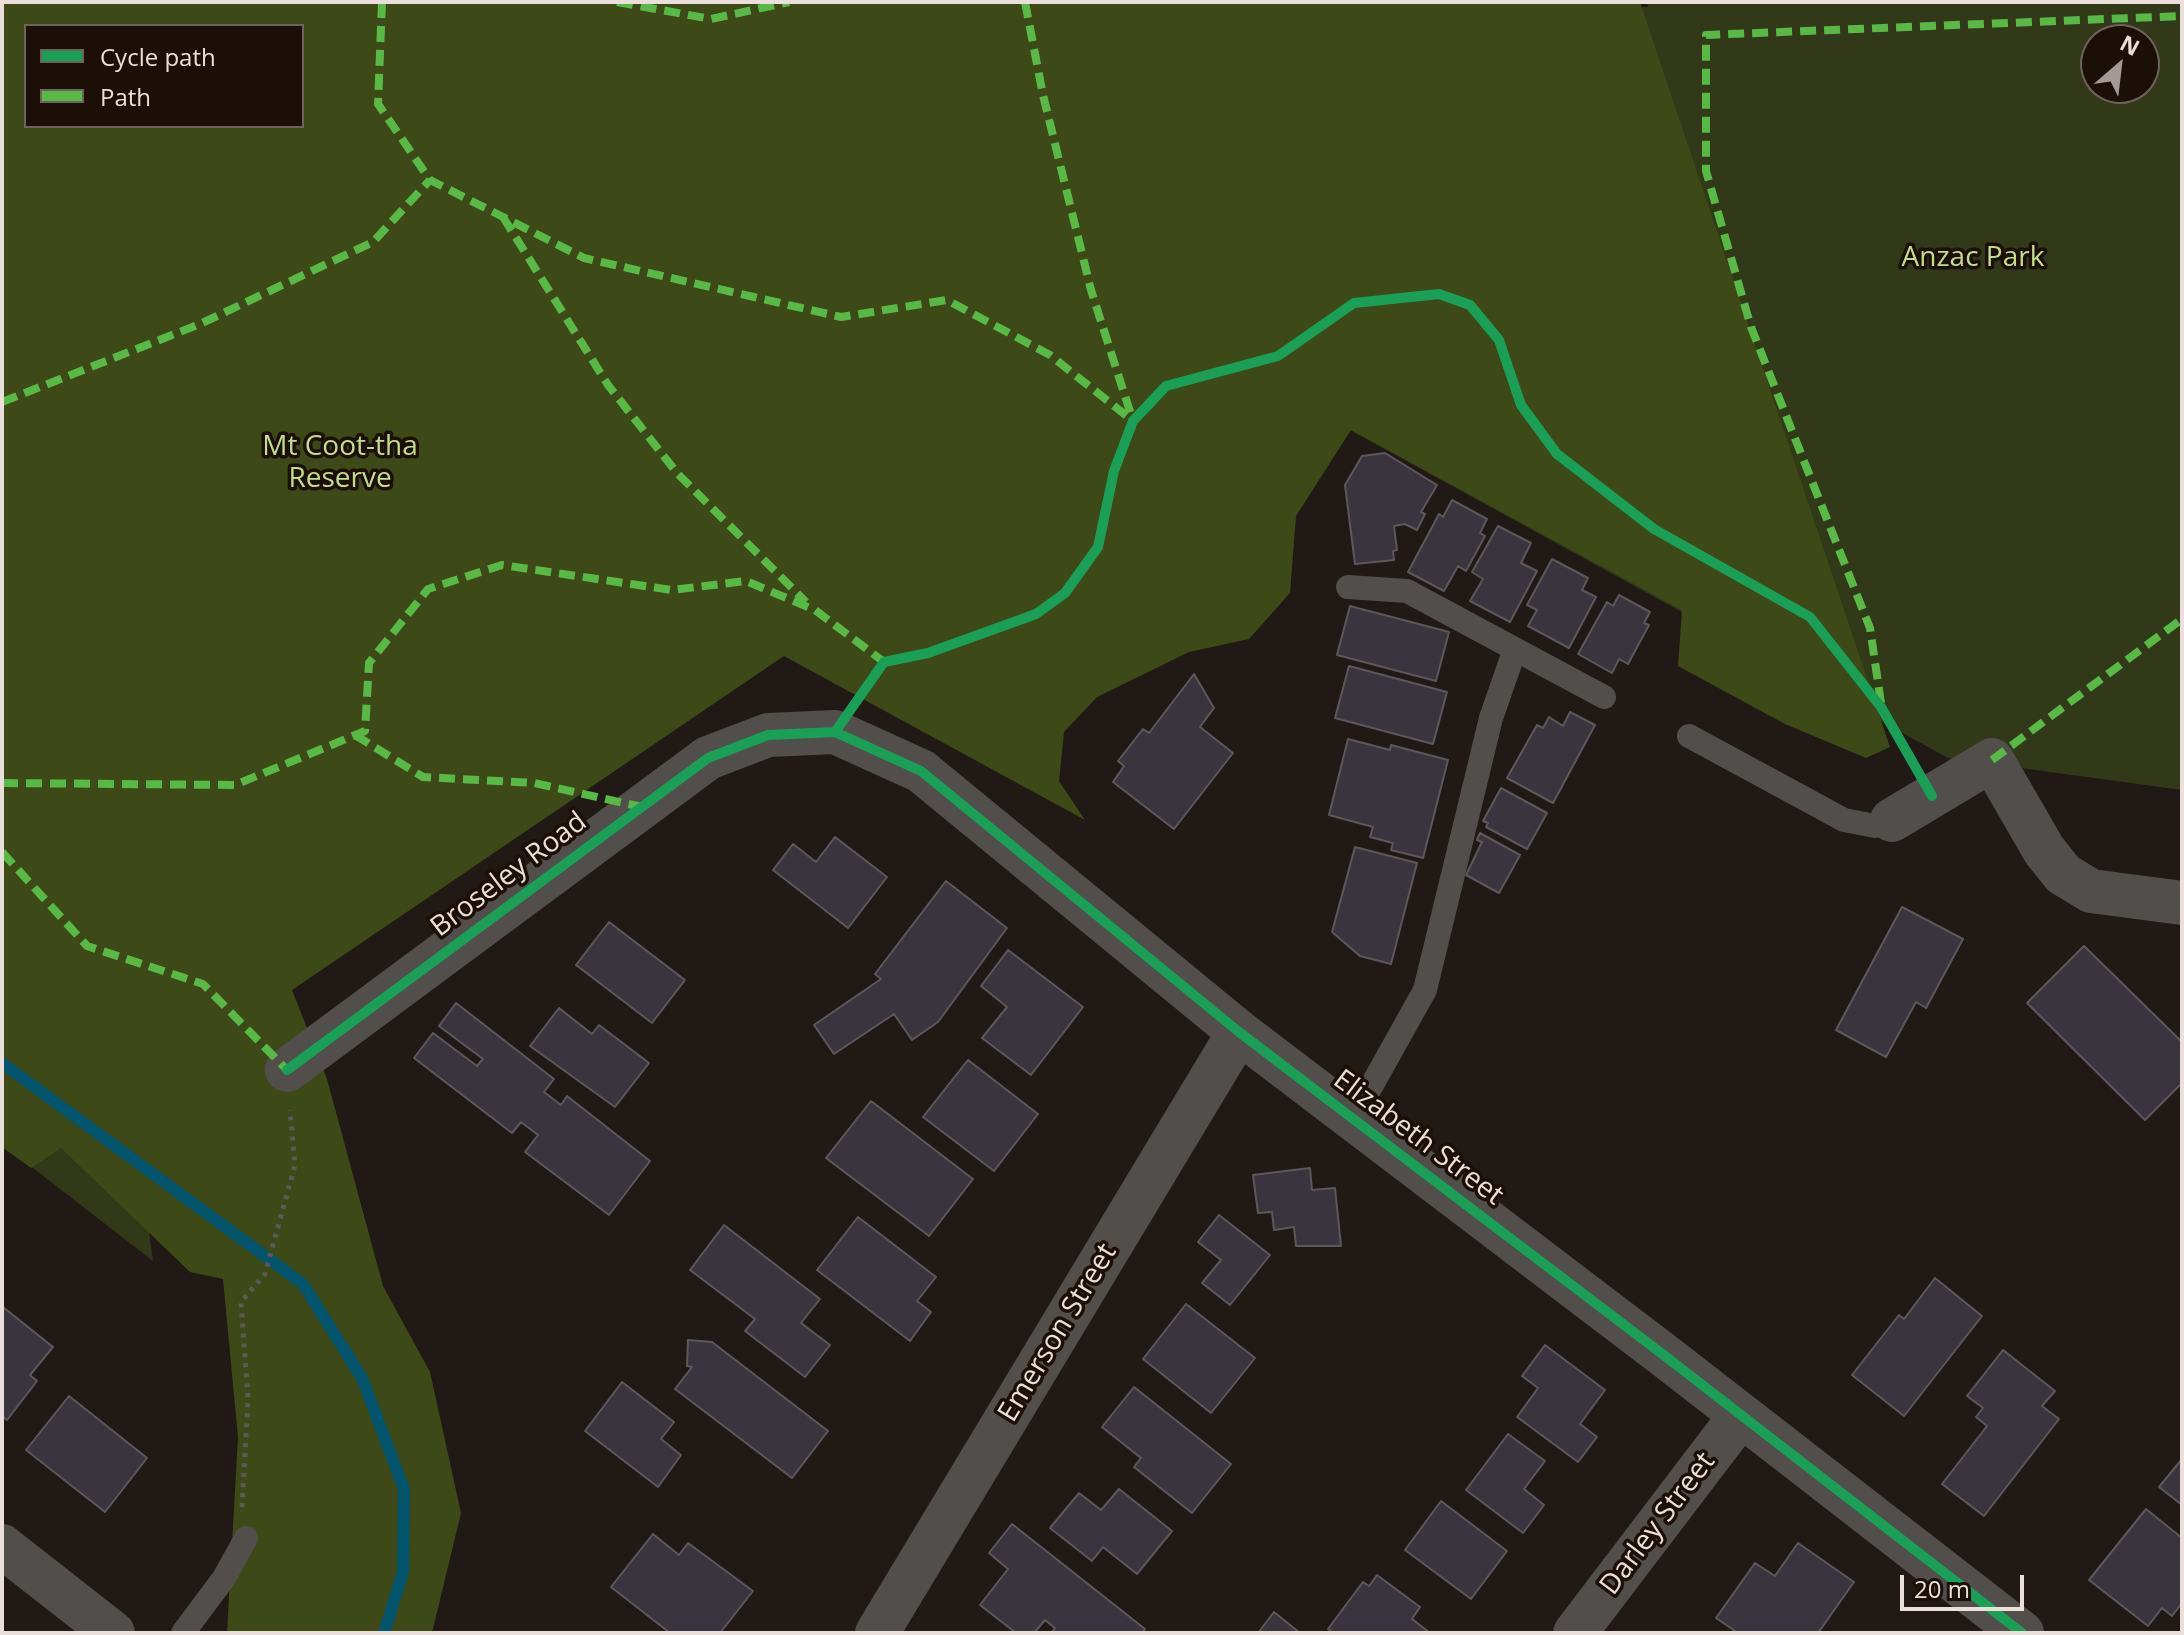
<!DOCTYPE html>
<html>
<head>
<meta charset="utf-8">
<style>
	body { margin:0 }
	#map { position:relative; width:2184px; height:1635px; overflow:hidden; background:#211916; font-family:"Open Sans",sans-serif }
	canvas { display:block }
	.frame { position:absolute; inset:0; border:4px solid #eadfda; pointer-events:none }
	.legend { position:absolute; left:24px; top:24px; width:280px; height:104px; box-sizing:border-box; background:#1c0f08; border:2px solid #6e625c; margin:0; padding:10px 14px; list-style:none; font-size:24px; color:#eadfda }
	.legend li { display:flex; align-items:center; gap:16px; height:40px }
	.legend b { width:40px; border:2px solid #6e625c }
	.north { position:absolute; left:2080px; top:24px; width:80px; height:80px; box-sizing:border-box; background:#1c0f08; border:2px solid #6e625c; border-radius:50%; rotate:28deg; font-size:22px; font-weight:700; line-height:32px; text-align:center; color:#eadfda }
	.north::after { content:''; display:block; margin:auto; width:28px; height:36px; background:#a49a95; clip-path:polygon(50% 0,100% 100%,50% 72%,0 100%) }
	.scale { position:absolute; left:1900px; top:1575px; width:124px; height:36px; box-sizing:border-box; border:4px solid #eadfda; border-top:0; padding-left:10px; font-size:24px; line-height:28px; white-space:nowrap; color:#eadfda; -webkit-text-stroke:6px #1c0f08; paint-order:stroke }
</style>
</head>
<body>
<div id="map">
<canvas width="2184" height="1635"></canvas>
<div class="frame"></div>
<ul class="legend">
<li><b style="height:10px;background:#1a9f57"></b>Cycle path</li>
<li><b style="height:10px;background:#58b947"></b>Path</li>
</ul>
<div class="north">N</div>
<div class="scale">20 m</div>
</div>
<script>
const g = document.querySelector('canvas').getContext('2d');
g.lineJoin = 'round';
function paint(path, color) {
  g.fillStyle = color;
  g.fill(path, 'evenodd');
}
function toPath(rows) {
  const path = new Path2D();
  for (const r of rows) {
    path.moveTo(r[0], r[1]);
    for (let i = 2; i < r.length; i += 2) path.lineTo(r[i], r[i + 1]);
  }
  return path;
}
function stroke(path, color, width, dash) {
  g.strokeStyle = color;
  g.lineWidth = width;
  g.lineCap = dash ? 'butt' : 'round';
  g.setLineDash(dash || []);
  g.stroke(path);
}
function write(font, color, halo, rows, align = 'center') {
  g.font = font + ' "Open Sans",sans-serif';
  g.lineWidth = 7;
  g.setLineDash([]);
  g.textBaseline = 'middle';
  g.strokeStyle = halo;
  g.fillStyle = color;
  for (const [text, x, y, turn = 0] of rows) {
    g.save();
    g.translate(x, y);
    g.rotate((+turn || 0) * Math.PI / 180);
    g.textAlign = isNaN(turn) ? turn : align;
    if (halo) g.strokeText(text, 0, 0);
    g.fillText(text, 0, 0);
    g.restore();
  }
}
paint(toPath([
	[1647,2,2182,2,2182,790,1948,758,1350,430,654,654,122,1036,153,1261,2,1144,2,12,1648,7],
	[26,26,302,26,302,126,26,126],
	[2096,40,2144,40,2144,88,2096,88]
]), '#313919');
paint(toPath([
	[2,2,1640,2,1890,747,1866,758,1785,724,1678,666,1682,610,1351,430,1296,516,1290,593,1249,639,1189,652,1097,697,1064,732,1059,781,1085,820,784,656,292,990,327,1079,383,1286,430,1372,461,1513,432,1633,227,1633,238,1437,223,1279,190,1272,61,1148,31,1168,2,1147],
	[26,26,302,26,302,126,26,126]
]), '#3d4a17');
stroke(toPath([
	[2,1063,303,1284,362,1378,404,1489,403,1572,384,1633]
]), '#03556d', 12);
const building = toPath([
	[1385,453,1437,485,1421,512,1425,514,1417,530,1405,524,1394,526,1397,550,1393,551,1394,560,1355,564,1345,485,1362,456,1385,453],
	[1452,500,1487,519,1480,533,1485,536,1466,571,1458,566,1444,591,1408,572,1439,514,1443,517,1452,500],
	[1498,526,1531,543,1521,563,1537,571,1510,622,1470,601,1483,579,1472,572,1498,526],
	[1552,559,1588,578,1582,590,1596,597,1569,648,1528,626,1537,610,1527,605,1552,559],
	[1619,595,1650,612,1644,623,1649,625,1628,664,1619,659,1612,673,1578,654,1607,602,1613,606,1619,595],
	[1350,606,1449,632,1436,681,1337,655,1350,606],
	[1349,666,1447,692,1433,744,1335,718,1349,666],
	[1194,674,1214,708,1200,727,1233,753,1174,829,1113,782,1124,766,1118,761,1143,729,1149,733,1194,674],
	[1570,712,1595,725,1553,803,1507,778,1537,725,1543,728,1549,717,1563,726,1570,712],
	[1348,739,1390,750,1391,745,1448,760,1423,858,1391,850,1393,843,1370,837,1373,827,1329,815,1348,739],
	[1501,788,1547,813,1527,849,1486,827,1488,823,1483,821,1501,788],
	[1480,833,1520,855,1499,893,1466,875,1482,842,1477,840,1480,833],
	[835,837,887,877,848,928,773,870,793,844,816,862,835,837],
	[1355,847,1417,863,1391,964,1360,956,1332,932,1355,847],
	[946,881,1007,928,938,1022,912,1040,894,1014,834,1054,814,1025,881,979,875,974,946,881],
	[1902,907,1963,939,1926,1008,1916,1002,1886,1057,1836,1030,1902,907],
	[609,922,685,980,652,1023,576,965,609,922],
	[2084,946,2182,1042,2182,1083,2145,1120,2027,1003,2084,946],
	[1008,950,1083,1007,1031,1075,982,1038,1007,1007,981,986,1008,950],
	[456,1003,554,1079,544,1092,561,1105,567,1096,650,1161,609,1215,525,1152,538,1135,521,1122,512,1133,414,1058,433,1033,477,1066,483,1059,439,1026,456,1003],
	[559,1008,592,1034,599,1025,649,1063,615,1107,530,1046,559,1008],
	[968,1060,1038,1114,994,1171,923,1117,968,1060],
	[871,1101,973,1179,929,1236,826,1158,871,1101],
	[1310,1168,1312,1190,1335,1188,1341,1246,1296,1246,1294,1227,1274,1230,1272,1212,1258,1213,1253,1175,1310,1168],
	[1219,1215,1270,1255,1230,1305,1202,1283,1221,1260,1198,1242,1219,1215],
	[858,1217,936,1277,917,1301,931,1312,910,1341,817,1270,858,1217],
	[724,1225,820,1299,801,1323,830,1345,805,1377,745,1331,755,1319,690,1270,724,1225],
	[1935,1278,1982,1316,1904,1416,1852,1375,1899,1315,1904,1319,1935,1278],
	[1186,1304,1255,1358,1211,1413,1143,1359,1186,1304],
	[3,1307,53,1347,30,1375,37,1381,7,1420,2,1416,3,1307],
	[688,1340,712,1342,828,1431,792,1478,675,1389,692,1367,687,1366,688,1340],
	[1545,1345,1605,1390,1580,1424,1597,1437,1578,1462,1517,1417,1538,1388,1522,1376,1545,1345],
	[2003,1350,2055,1391,2042,1406,2059,1419,1984,1516,1942,1484,1987,1426,1976,1417,1983,1408,1967,1396,2003,1350],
	[622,1382,674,1422,661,1439,681,1455,658,1487,585,1431,622,1382],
	[1134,1387,1231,1464,1192,1513,1134,1467,1141,1458,1102,1427,1134,1387],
	[69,1396,147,1458,105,1512,26,1450,69,1396],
	[1508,1434,1545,1461,1524,1489,1544,1505,1523,1533,1466,1490,1508,1434],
	[2182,1459,2182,1505,2159,1487,2182,1459],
	[1119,1489,1172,1531,1137,1574,1103,1547,1092,1561,1050,1528,1079,1493,1101,1510,1119,1489],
	[1441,1501,1507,1551,1471,1599,1405,1550,1441,1501],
	[2146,1509,2182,1538,2182,1603,2172,1616,2162,1608,2148,1626,2089,1580,2146,1509],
	[1012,1524,1145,1629,1142,1633,1051,1633,1055,1628,1045,1620,1034,1633,1016,1633,980,1605,1008,1569,989,1553,1012,1524],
	[653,1534,679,1555,688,1543,753,1591,720,1633,670,1633,611,1587,653,1534],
	[1798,1543,1854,1582,1818,1633,1738,1633,1716,1618,1755,1563,1775,1576,1798,1543],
	[1377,1575,1420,1607,1412,1619,1430,1633,1334,1633,1328,1629,1363,1582,1369,1586,1377,1575],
	[1274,1612,1300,1633,1258,1633,1274,1612]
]);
paint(building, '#39343d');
stroke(building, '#5c585a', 2);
stroke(toPath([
	[242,1507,248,1399,241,1302,265,1274,295,1165,290,1110]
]), '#5c5957', 5, [4, 6]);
stroke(toPath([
	[1348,587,1407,591,1604,697],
	[1689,736,1844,820,1875,826,1892,820],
	[1353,1119,1425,990,1491,718,1515,649],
	[183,1633,224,1578,246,1538]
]), '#514e4c', 24);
stroke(toPath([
	[1892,820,1992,760,2044,850,2063,874,2091,891,2182,903],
	[287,1070,708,758,768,735,835,732,921,771,1239,1032,1665,1356,2022,1633],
	[2,1546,113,1633],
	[877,1633,1239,1032],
	[1575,1633,1741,1415]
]), '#514e4c', 44);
stroke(toPath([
	[382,2,378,104,430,180,584,258,841,317,947,300,1050,355,1133,421],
	[617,2,711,19,789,2],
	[1025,2,1043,95,1091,290,1133,421],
	[503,217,608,385,677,473,806,602],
	[2,402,200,324,373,242,430,180],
	[1881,703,1870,628,1751,327,1706,171,1706,35,2182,16],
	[355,735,423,777,534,783,642,807],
	[1992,760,2182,619],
	[2,783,235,785,365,731,369,663,428,589,502,565,672,590,746,581,815,610,884,662],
	[2,852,87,946,203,984,287,1070]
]), '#58b947', 8, [16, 8]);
stroke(toPath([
	[835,732,884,662,928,653,1036,614,1065,593,1098,547,1114,471,1133,421,1166,386,1278,356,1354,303,1439,294,1470,305,1499,340,1521,405,1557,454,1654,529,1810,617,1881,707,1932,796],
	[287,1070,708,758,768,735,835,732,921,771,1239,1032,1665,1356,2022,1633]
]), '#1a9f57', 10);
write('28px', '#c0dd87', '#1c0f08', [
	["Anzac Park",1973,258],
	["Mt Coot-tha",340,447],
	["Reserve",340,479]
]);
write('28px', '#eadfda', '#1c0f08', [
	["Broseley Road",509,875,-37],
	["Elizabeth Street",1418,1138,37],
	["Emerson Street",1058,1333,-59],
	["Darley Street",1658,1524,-53]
]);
</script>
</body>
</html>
